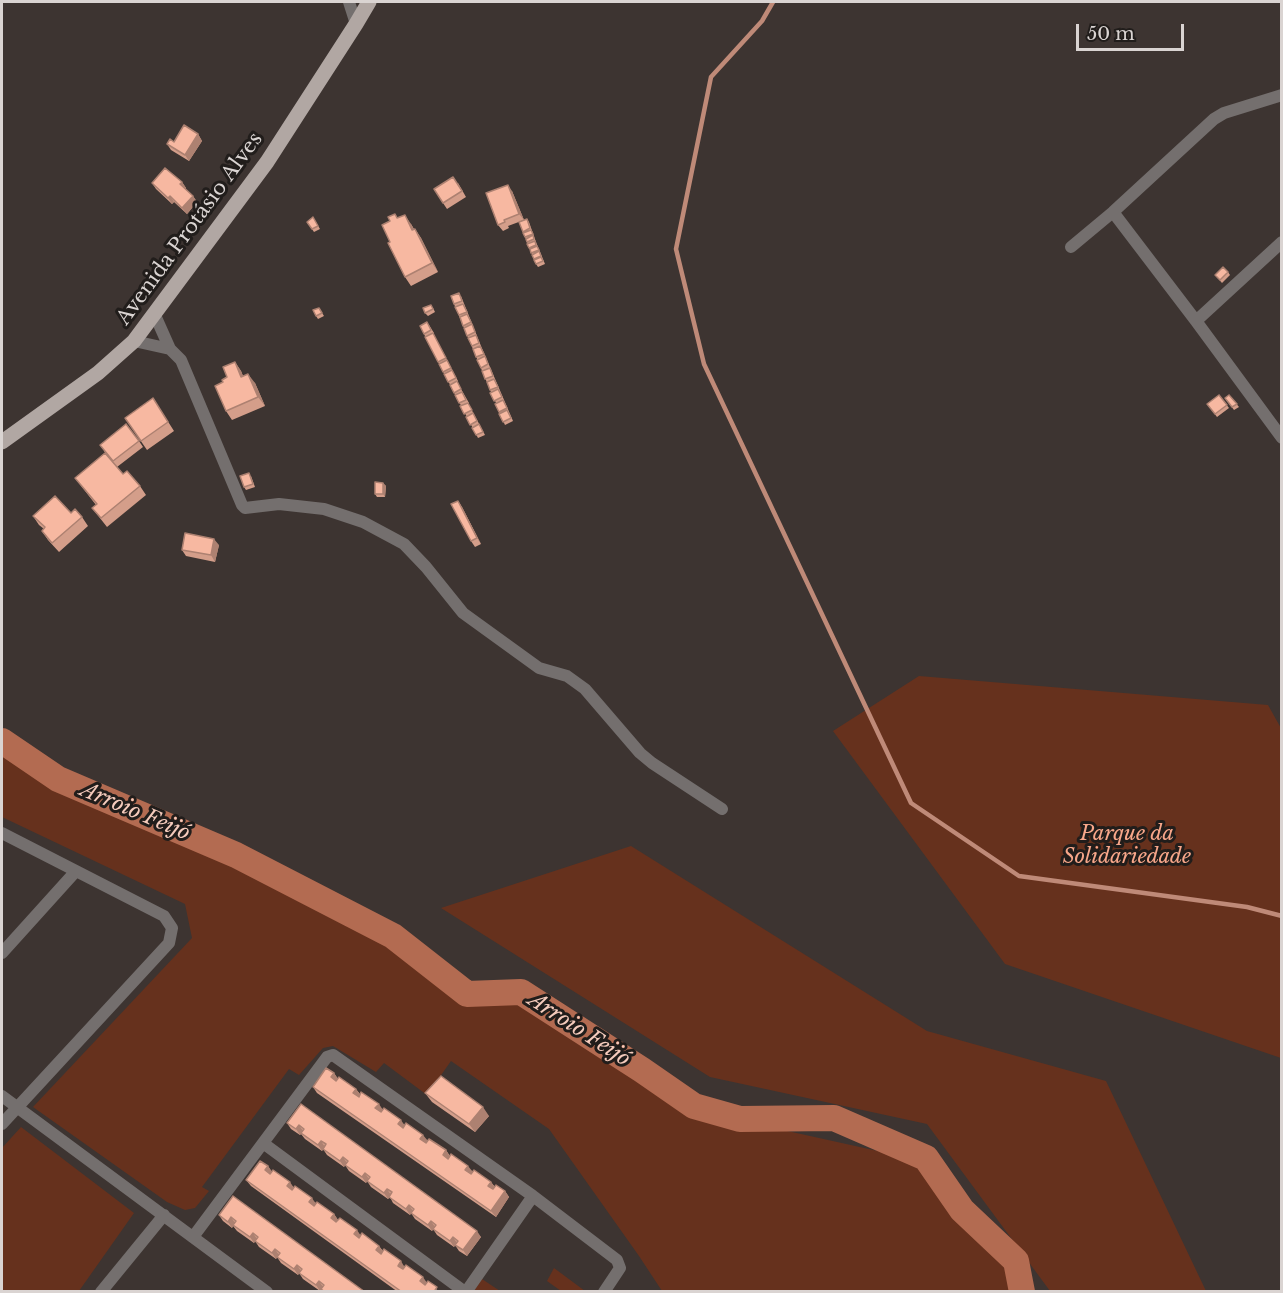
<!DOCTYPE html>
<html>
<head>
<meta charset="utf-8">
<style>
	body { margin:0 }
	#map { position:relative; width:1283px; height:1293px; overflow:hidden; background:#3d3431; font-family:"Libre Baskerville",serif }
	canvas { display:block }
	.frame { position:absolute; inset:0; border:3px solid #dad4d2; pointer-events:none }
	.scale { position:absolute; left:1076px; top:24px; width:108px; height:27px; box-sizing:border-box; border:3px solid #dad4d2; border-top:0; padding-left:8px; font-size:18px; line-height:21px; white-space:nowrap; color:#dad4d2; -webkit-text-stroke:4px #211d1b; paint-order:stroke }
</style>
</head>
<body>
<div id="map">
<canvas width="1283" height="1293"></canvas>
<div class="frame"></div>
<div class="scale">50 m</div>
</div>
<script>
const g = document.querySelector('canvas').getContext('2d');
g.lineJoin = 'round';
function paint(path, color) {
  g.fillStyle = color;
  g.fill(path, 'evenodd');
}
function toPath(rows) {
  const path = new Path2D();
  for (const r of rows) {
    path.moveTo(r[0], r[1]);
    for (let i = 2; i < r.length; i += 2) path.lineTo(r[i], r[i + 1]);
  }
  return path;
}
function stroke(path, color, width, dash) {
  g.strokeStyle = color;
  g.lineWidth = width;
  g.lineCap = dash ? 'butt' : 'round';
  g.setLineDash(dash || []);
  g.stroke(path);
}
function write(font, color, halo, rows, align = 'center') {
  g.font = font + ' "Libre Baskerville",serif';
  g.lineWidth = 6;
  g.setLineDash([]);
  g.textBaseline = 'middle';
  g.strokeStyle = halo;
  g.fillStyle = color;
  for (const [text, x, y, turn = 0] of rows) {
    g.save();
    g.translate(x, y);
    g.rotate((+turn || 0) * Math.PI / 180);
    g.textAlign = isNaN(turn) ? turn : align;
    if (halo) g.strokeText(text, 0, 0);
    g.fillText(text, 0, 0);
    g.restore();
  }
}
paint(toPath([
	[919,676,1268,705,1282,730,1281,1058,1005,964,833,731],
	[2,747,55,784,276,884,386,940,462,998,518,998,688,1109,923,1161,958,1214,1008,1260,1015,1291,662,1291,639,1256,549,1129,451,1061,427,1095,384,1063,376,1072,333,1046,323,1048,299,1075,289,1069,202,1187,209,1191,195,1208,185,1210,167,1202,33,1107,192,938,185,904,2,817],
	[631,846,927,1031,1106,1081,1206,1291,1050,1291,927,1124,710,1077,441,908],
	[21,1127,134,1213,79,1291,2,1291,2,1148],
	[554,1268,585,1291,561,1291,547,1281],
	[482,1279,500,1291,473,1292]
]), '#66311d');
stroke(toPath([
	[773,2,762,21,711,77,676,249,704,364,911,803,1019,876,1247,907,1282,916]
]), '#bf8a78', 4.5);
stroke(toPath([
	[2,741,58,779,236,855,393,936,467,994,521,992,642,1070,694,1106,740,1119,834,1118,926,1158,962,1210,1016,1261,1022,1292]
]), '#b36b51', 26);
stroke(toPath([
	[349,2,356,24],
	[1113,212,1196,321,1282,438],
	[1071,247,1113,212,1214,119,1224,113,1282,95],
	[154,313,170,349,181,360,242,505,245,508,279,504,324,509,363,522,404,544,426,567,463,613,539,668,567,676,585,689,640,753,652,763,722,809],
	[1196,321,1282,242],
	[134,341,170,349],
	[2,833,164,916,172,928,169,943,2,1124],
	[2,953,76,871],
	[2,1096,267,1292],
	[263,1143,465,1292],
	[193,1237,327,1057,333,1055,533,1196,617,1260,620,1268,604,1292],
	[101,1292,164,1215],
	[466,1292,533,1196]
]), '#746f6e', 12);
stroke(toPath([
	[2,442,98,373,134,341,267,162,356,24,369,2]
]), '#b1a7a3', 15);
paint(toPath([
	[198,134,202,141,189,161,171,150,167,144],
	[182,182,186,188,185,189,193,196,197,202,187,214,174,202,172,204,156,189,152,183],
	[458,183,466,197,447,209,443,203],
	[512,191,524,220,508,226,509,228,503,231,498,225],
	[395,214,398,218,411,224,414,229,415,229,421,238,438,272,411,286,405,277,390,242,390,221],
	[313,217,320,229,314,232,307,222],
	[527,219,529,222,536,242,545,264,538,267,536,264,523,232],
	[1228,272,1230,275,1222,283,1215,275],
	[461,296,481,346,513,421,505,425,495,404,496,403,491,392,454,304],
	[319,308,324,316,318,319,316,316],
	[433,308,435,312,428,316,425,313],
	[429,325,434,333,433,333,458,381,457,382,469,403,468,403,485,435,478,438,425,337,425,336,424,334],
	[235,362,241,371,243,376,255,383,265,406,232,420,226,411,223,382,227,377],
	[1219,395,1229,408,1217,417,1207,404],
	[1229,395,1239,407,1234,410,1225,398],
	[153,398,174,431,147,450,125,418],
	[139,441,143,447,117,467,104,451],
	[123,474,140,486,146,495,107,527,92,508,96,505,75,478],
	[251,476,255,487,246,490,244,487],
	[383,483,386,486,385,497,377,497,375,494],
	[458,501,462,507,481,544,475,547,471,541],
	[71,513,82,517,88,526,59,552,48,540,42,531,44,529,39,525,33,516],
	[219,545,215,562,186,556,182,550],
	[334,1073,338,1079,356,1089,360,1094,405,1125,427,1141,446,1150,450,1156,472,1172,491,1182,495,1187,505,1191,509,1197,496,1217,317,1093,313,1087],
	[425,1093,489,1116,475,1132,432,1102],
	[301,1104,481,1237,467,1256,459,1251,455,1245,454,1247,437,1235,433,1229,432,1231,415,1219,411,1213,410,1215,393,1203,390,1197,388,1199,371,1187,367,1181,366,1183,349,1171,345,1165,344,1167,327,1155,323,1149,322,1151,305,1139,301,1134,300,1135,291,1129,287,1123],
	[268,1166,272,1172,316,1203,334,1214,338,1220,360,1235,379,1246,383,1251,440,1292,398,1292,251,1186,246,1180],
	[233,1196,365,1292,323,1292,322,1289,320,1291,303,1279,299,1273,298,1275,281,1263,277,1257,276,1259,259,1247,255,1241,254,1243,237,1231,233,1226,232,1228,223,1221,219,1215]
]), '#d49e8a');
paint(toPath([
	[198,134,202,141,189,161,185,155],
	[182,182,186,188,184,191,180,184],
	[508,185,512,191,524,220,519,214],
	[170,196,174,202,172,204,168,198],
	[193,196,197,202,187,214,182,208],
	[405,215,411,224,419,239,412,230],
	[415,229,421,238,438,272,432,263],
	[235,362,241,371,247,386,241,377],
	[248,374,255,383,265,406,258,397],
	[383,483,386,486,385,497,383,494],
	[458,501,462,507,481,544,477,538],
	[214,539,219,545,215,562,211,555],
	[334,1073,338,1079,335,1083,331,1077],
	[356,1089,360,1095,357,1099,353,1093],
	[379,1104,383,1110,380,1114,375,1108],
	[483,1107,489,1116,475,1132,469,1124],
	[401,1120,405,1126,402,1130,398,1124],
	[299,1125,303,1131,300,1135,296,1129],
	[423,1135,428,1141,425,1145,420,1139],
	[321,1141,325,1147,322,1151,318,1145],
	[446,1150,450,1157,447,1161,443,1155],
	[343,1157,347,1163,344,1167,340,1161],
	[268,1166,272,1172,269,1176,265,1170],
	[468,1166,473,1172,470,1176,465,1170],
	[365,1173,369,1179,366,1183,362,1177],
	[290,1182,294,1188,291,1192,287,1186],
	[491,1182,495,1188,492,1192,488,1186],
	[387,1189,391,1195,388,1199,384,1193],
	[505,1191,509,1197,496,1217,491,1211],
	[312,1198,316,1204,313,1208,309,1202],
	[409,1205,413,1211,410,1215,406,1209],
	[334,1214,338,1220,335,1224,331,1218],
	[231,1217,235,1223,232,1228,228,1222],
	[431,1221,435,1227,432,1231,428,1225],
	[357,1230,361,1236,358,1240,354,1234],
	[477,1231,481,1237,467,1256,463,1250],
	[253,1233,257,1239,254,1243,250,1237],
	[453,1237,457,1243,454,1247,450,1241],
	[379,1246,383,1252,380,1256,376,1250],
	[275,1249,279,1255,276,1259,272,1253],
	[401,1261,405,1268,402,1272,398,1266],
	[297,1265,301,1271,298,1275,294,1269],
	[423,1277,427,1283,424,1287,420,1281],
	[319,1281,323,1287,320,1291,316,1285]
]), '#ad8171');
const building = toPath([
	[184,125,198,134,185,155,167,144,170,139,174,142,184,125],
	[165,168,182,182,180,184,193,196,182,208,170,196,168,198,152,183,165,168],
	[453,177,462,191,443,203,434,189,453,177],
	[508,185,519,214,504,220,505,222,498,225,486,193,508,185],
	[395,214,397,218,405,215,412,230,415,229,432,263,405,277,388,243,390,242,382,225,390,221,388,217,395,214],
	[313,217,318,226,312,229,307,222,313,217],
	[527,219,530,228,523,232,519,222,527,219],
	[531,230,533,234,525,237,523,233,531,230],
	[533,235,534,239,527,242,526,239,533,235],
	[535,241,536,245,529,248,527,244,535,241],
	[537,246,539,250,531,253,530,249,537,246],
	[539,251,541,256,534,259,532,255,539,251],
	[541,257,543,261,536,264,534,260,541,257],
	[1223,267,1228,272,1220,280,1215,275,1223,267],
	[459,293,462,301,454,304,451,296,459,293],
	[463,304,467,312,459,315,455,307,463,304],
	[431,305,433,309,425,313,423,308,431,305],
	[319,308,322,313,316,316,313,310,319,308],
	[467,314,471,322,463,326,460,317,467,314],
	[427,322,431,330,424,334,420,326,427,322],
	[472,324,475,332,467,336,464,328,472,324],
	[433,333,446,358,438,362,425,337,433,333],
	[476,335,479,343,472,346,468,338,476,335],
	[480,346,484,354,476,357,473,349,480,346],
	[485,356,488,364,481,368,477,360,485,356],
	[447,360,451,368,443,372,439,364,447,360],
	[235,362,241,377,248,374,258,397,226,411,215,386,223,382,222,380,227,377,223,367,235,362],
	[490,368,493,376,485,379,482,371,490,368],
	[452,370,456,378,448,382,444,374,452,370],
	[494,379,498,387,490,390,487,382,494,379],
	[457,381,461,389,454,393,450,385,457,381],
	[498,389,502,397,494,401,490,393,498,389],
	[462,392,466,400,459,403,455,395,462,392],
	[1219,395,1227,405,1215,414,1207,404,1219,395],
	[1229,395,1237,404,1232,407,1225,398,1229,395],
	[153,398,168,422,141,441,125,418,153,398],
	[503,400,507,408,499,412,495,404,503,400],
	[468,403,472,410,464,414,460,406,468,403],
	[507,410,511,418,503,422,499,414,507,410],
	[473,413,477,421,470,425,466,417,473,413],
	[126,424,139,441,113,461,100,445,126,424],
	[479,424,483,432,476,435,472,428,479,424],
	[105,453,123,474,127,471,140,486,101,518,92,508,97,504,75,478,105,453],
	[249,473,253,484,244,487,240,476,249,473],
	[375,482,383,483,383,494,375,494,375,482],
	[55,496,71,513,75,509,82,517,52,543,42,531,45,527,33,516,55,496],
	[458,501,477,538,471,541,451,504,458,501],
	[185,533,214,539,211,555,182,550,185,533],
	[326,1068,334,1073,331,1077,336,1081,339,1077,356,1089,353,1093,359,1097,361,1092,379,1104,375,1108,381,1112,384,1108,401,1120,398,1124,403,1128,406,1123,423,1135,420,1139,426,1143,429,1139,446,1150,443,1155,448,1159,451,1154,468,1166,465,1170,471,1174,474,1170,491,1182,488,1186,493,1189,496,1185,505,1191,491,1211,313,1087,326,1068],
	[441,1076,483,1107,469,1124,425,1093,441,1076],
	[301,1104,477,1231,463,1250,455,1245,458,1241,453,1237,450,1241,433,1229,436,1225,431,1221,428,1225,411,1213,414,1209,409,1205,406,1209,389,1197,392,1192,387,1189,384,1193,367,1181,370,1177,365,1173,362,1177,345,1165,348,1161,343,1157,340,1161,323,1149,326,1144,321,1141,318,1145,301,1133,304,1129,299,1125,296,1129,287,1123,301,1104],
	[260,1161,268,1166,265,1170,270,1174,273,1170,290,1182,287,1186,292,1190,295,1186,312,1198,309,1202,314,1206,317,1202,334,1214,331,1218,336,1222,340,1218,357,1230,354,1234,359,1238,362,1233,379,1246,376,1250,381,1254,384,1249,401,1261,398,1266,403,1269,406,1265,423,1277,420,1281,425,1285,428,1281,437,1287,434,1292,402,1292,246,1180,260,1161],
	[233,1196,365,1292,325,1292,321,1289,324,1285,319,1281,316,1285,299,1273,302,1269,297,1265,294,1269,277,1257,280,1253,275,1249,272,1253,255,1241,258,1237,253,1233,250,1237,233,1225,236,1221,231,1217,228,1222,219,1215,233,1196]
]);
paint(building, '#f7b8a1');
stroke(building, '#ad8171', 1.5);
write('20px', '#dad4d2', '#211d1b', [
	["Avenida Protásio Alves",190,229,-54]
]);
write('italic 20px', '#f8a78a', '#211d1b', [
	["Parque da",1127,834],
	["Solidariedade",1127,857]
]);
write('italic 21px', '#f5cbbc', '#211d1b', [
	["Arroio Feijó",135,812,23],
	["Arroio Feijó",579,1030,33]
]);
</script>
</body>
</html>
